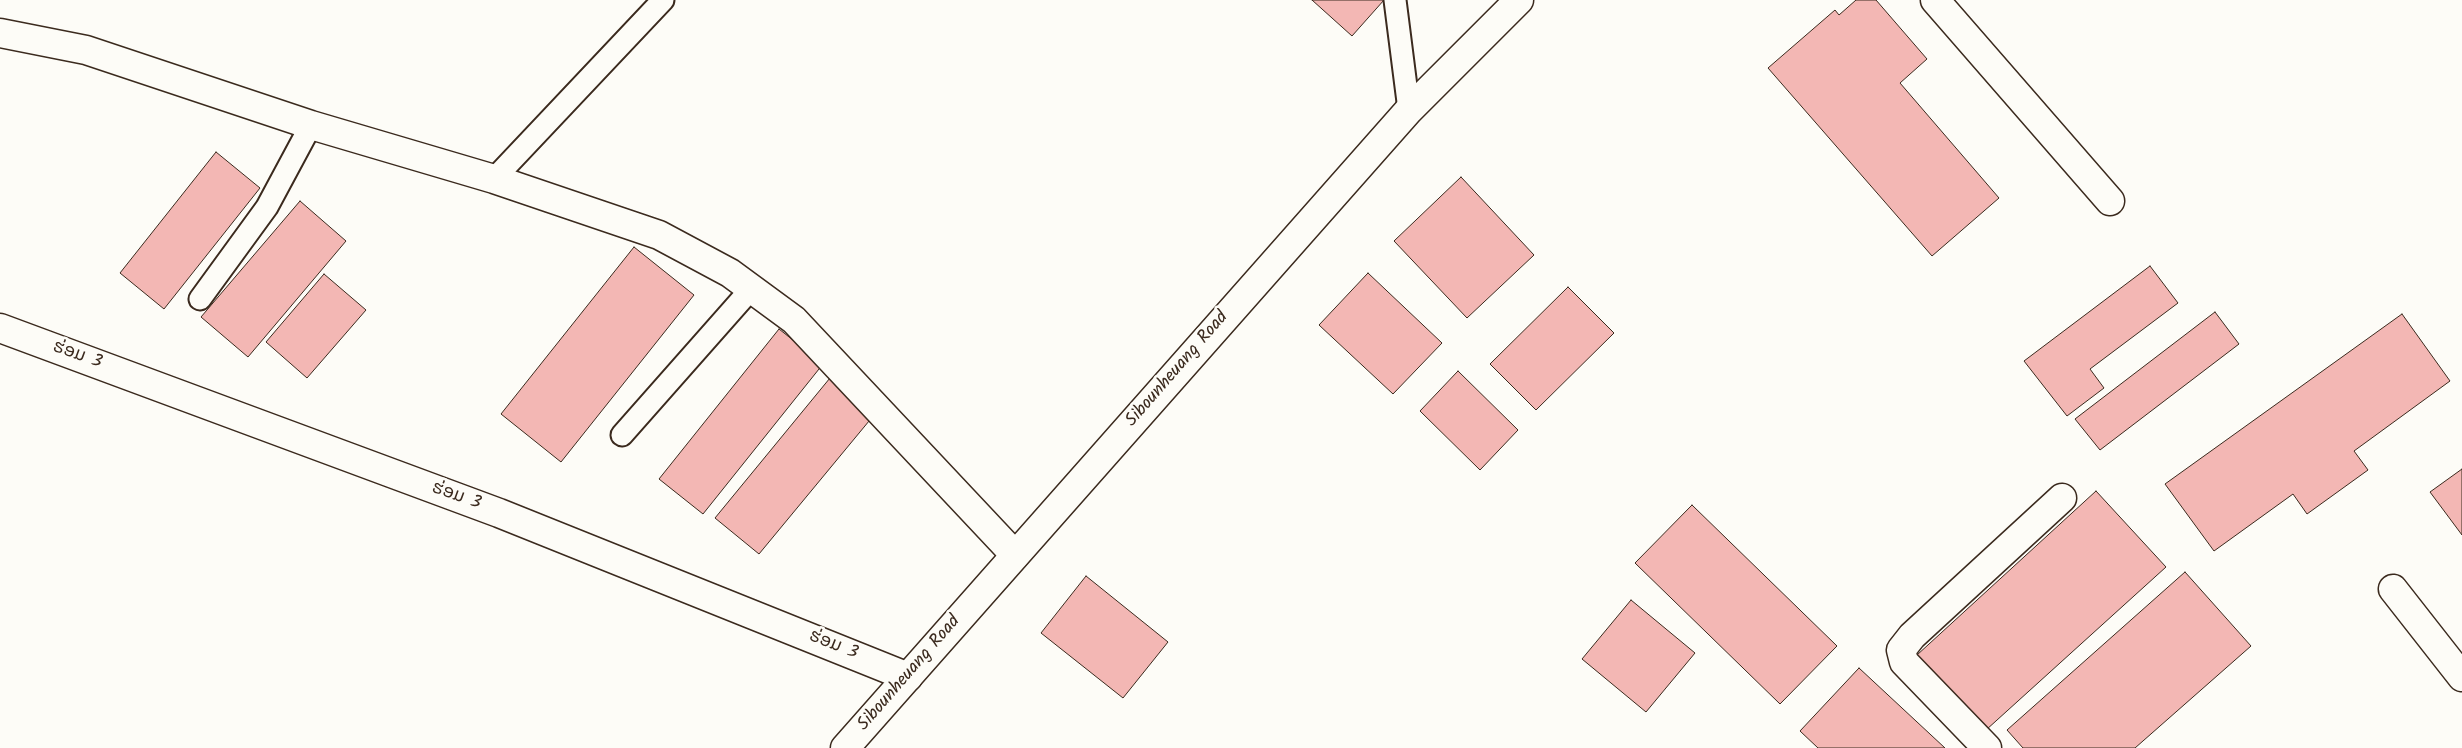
<!DOCTYPE html>
<html>
<head>
<meta charset="utf-8">
<style>
	body { margin:0 }
	canvas { display:block; background:#fdfcf7 }
</style>
</head>
<body>
<canvas width="2462" height="748"></canvas>
<script>
const g = document.querySelector('canvas').getContext('2d');
g.lineJoin = 'round';
function paint(path, color) {
  g.fillStyle = color;
  g.fill(path, 'evenodd');
}
function toPath(rows) {
  const path = new Path2D();
  for (const r of rows) {
    path.moveTo(r[0], r[1]);
    for (let i = 2; i < r.length; i += 2) path.lineTo(r[i], r[i + 1]);
  }
  return path;
}
function stroke(path, color, width, dash) {
  g.strokeStyle = color;
  g.lineWidth = width;
  g.lineCap = dash ? 'butt' : 'round';
  g.setLineDash(dash || []);
  g.stroke(path);
}
function write(font, color, halo, rows, align = 'center') {
  g.font = font + ' Kalam,"Noto Sans Lao",sans-serif';
  g.lineWidth = 5;
  g.setLineDash([]);
  g.textBaseline = 'middle';
  g.strokeStyle = halo;
  g.fillStyle = color;
  for (const [text, x, y, turn = 0] of rows) {
    g.save();
    g.translate(x, y);
    g.rotate((+turn || 0) * Math.PI / 180);
    g.textAlign = isNaN(turn) ? turn : align;
    if (halo) g.strokeText(text, 0, 0);
    g.fillText(text, 0, 0);
    g.restore();
  }
}
const building = toPath([
	[1312,0,1384,0,1352,36,1312,0],
	[1856,0,1876,0,1927,59,1900,83,1999,198,1932,256,1768,68,1835,10,1839,15,1856,0],
	[216,152,260,188,164,309,120,273,216,152],
	[1461,177,1534,255,1467,318,1394,241,1461,177],
	[300,201,346,241,248,357,201,317,300,201],
	[634,247,694,295,561,462,501,414,634,247],
	[2150,266,2178,303,2090,369,2104,388,2067,416,2024,361,2150,266],
	[1368,273,1442,343,1393,394,1319,325,1368,273],
	[324,274,366,310,307,378,266,342,324,274],
	[1568,287,1614,333,1536,410,1490,364,1568,287],
	[2215,312,2239,344,2100,450,2075,419,2215,312],
	[2402,314,2450,381,2354,451,2368,470,2307,514,2293,494,2214,551,2165,484,2402,314],
	[779,329,823,364,703,514,659,479,779,329],
	[1458,371,1518,430,1480,470,1420,411,1458,371],
	[830,378,874,415,759,554,715,518,830,378],
	[2462,469,2462,535,2430,492,2462,469],
	[2096,491,2166,567,1986,730,1917,655,2096,491],
	[1692,505,1837,646,1780,704,1635,563,1692,505],
	[2185,572,2251,646,2135,748,2023,748,2007,730,2185,572],
	[1086,576,1168,642,1123,698,1041,633,1086,576],
	[1631,600,1695,653,1646,712,1582,659,1631,600],
	[1859,668,1945,748,1818,748,1800,731,1859,668]
]);
paint(building, '#f3b7b4');
stroke(building, '#3b2a1e', 1);
const lane = toPath([
	[1395,0,1409,110],
	[494,179,663,0],
	[200,299,267,207,311,125],
	[622,435,751,289]
]);
const street = toPath([
	[1935,0,2110,201],
	[0,33,86,50,311,125,494,179,659,235,730,273,794,320,1015,555],
	[0,328,499,513,908,677],
	[2393,589,2462,677],
	[1987,748,1904,662,1901,650,1912,636,2062,498]
]);
const secondary = toPath([
	[845,748,1409,110,1519,0]
]);
stroke(lane, '#3b2a1e', 25);
stroke(street, '#3b2a1e', 31);
stroke(secondary, '#3b2a1e', 31);
stroke(lane, '#fdfcf7', 21);
stroke(street, '#fdfcf7', 28);
stroke(secondary, '#fdfcf7', 28);
write('18px', '#3b2a1e', '#fdfcf7', [
	["ຮ່ອມ 3",77,356,20],
	["Sibounheuang Road",1178,370,-49],
	["ຮ່ອມ 3",456,497,20],
	["ຮ່ອມ 3",833,646,22],
	["Sibounheuang Road",910,674,-49]
]);
</script>
</body>
</html>
